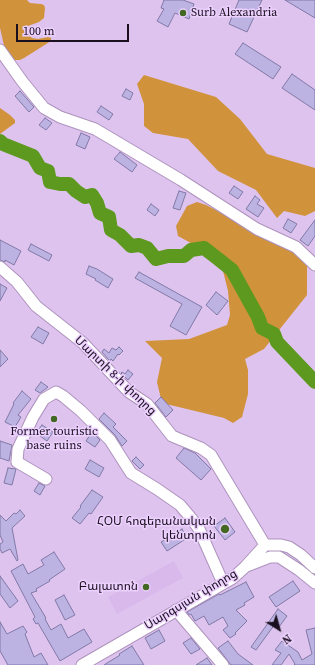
<!DOCTYPE html>
<html>
<head>
<meta charset="utf-8">
<style>
	body { margin:0 }
	#map { position:relative; width:315px; height:665px; overflow:hidden; background:#dfc3ef; font-family:"Source Serif 4",serif }
	canvas { display:block }
	.north { position:absolute; left:259px; top:609px; width:40px; height:40px; -webkit-text-stroke:3px #ecd0fd; paint-order:stroke; rotate:143deg; font-size:11px; font-weight:700; line-height:16px; text-align:center; color:#190f1f }
	.north::after { content:''; display:block; margin:auto; width:14px; height:18px; background:#190f1f; clip-path:polygon(50% 0,100% 100%,50% 72%,0 100%) }
	.scale { position:absolute; left:16px; top:24px; width:113px; height:18px; box-sizing:border-box; border:2px solid #190f1f; border-top:0; padding-left:5px; font-size:12px; line-height:14px; white-space:nowrap; color:#190f1f; -webkit-text-stroke:3px #ecd0fd; paint-order:stroke }
</style>
</head>
<body>
<div id="map">
<canvas width="315" height="665"></canvas>
<div class="north">N</div>
<div class="scale">100 m</div>
</div>
<script>
const g = document.querySelector('canvas').getContext('2d');
g.lineJoin = 'round';
function paint(path, color) {
  g.fillStyle = color;
  g.fill(path, 'evenodd');
}
function toPath(rows) {
  const path = new Path2D();
  for (const r of rows) {
    path.moveTo(r[0], r[1]);
    for (let i = 2; i < r.length; i += 2) path.lineTo(r[i], r[i + 1]);
  }
  return path;
}
function stroke(path, color, width, dash) {
  g.strokeStyle = color;
  g.lineWidth = width;
  g.lineCap = dash ? 'butt' : 'round';
  g.setLineDash(dash || []);
  g.stroke(path);
}
function write(font, color, halo, rows, align = 'center') {
  g.font = font + ' "Source Serif 4","Noto Sans Armenian",serif';
  g.lineWidth = 3;
  g.setLineDash([]);
  g.textBaseline = 'middle';
  g.strokeStyle = halo;
  g.fillStyle = color;
  for (const [text, x, y, turn = 0] of rows) {
    g.save();
    g.translate(x, y);
    g.rotate((+turn || 0) * Math.PI / 180);
    g.textAlign = isNaN(turn) ? turn : align;
    if (halo) g.strokeText(text, 0, 0);
    g.fillText(text, 0, 0);
    g.restore();
  }
}
paint(toPath([
	[174,561,183,578,117,614,108,597]
]), '#d9b9ec');
paint(toPath([
	[0,0,27,0,30,3,41,4,44,5,45,8,44,18,39,22,28,26,26,28,25,31,32,38,38,39,48,37,51,38,51,41,24,58,20,60,13,60,5,50,0,28],
	[144,75,216,97,240,119,267,154,315,168,315,211,305,216,284,211,277,218,256,190,218,171,188,139,153,133,144,126,144,104,137,84],
	[0,108,10,115,15,120,15,123,0,134],
	[197,202,206,205,302,254,307,263,307,295,264,349,245,359,248,370,248,394,242,417,233,423,224,418,162,403,157,382,162,358,145,341,189,339,227,325,230,315,228,291,220,259,178,236,176,226,187,206]
]), '#d0933b');
stroke(toPath([
	[0,141,3,144,33,156,40,168,48,171,50,182,60,184,69,184,76,191,85,197,92,195,97,203,100,213,109,217,111,230,120,235,131,246,139,245,147,248,156,259,168,256,184,256,191,250,204,248,217,258,232,270,258,317,262,328,274,334,277,342,315,382]
]), '#5c991e', 14);
const building = toPath([
	[164,0,183,0,194,4,189,19,175,13,168,27,157,21,164,9,161,8,164,0],
	[239,0,262,0,247,32,229,24,239,0],
	[285,0,315,0,315,18,285,0],
	[243,43,281,67,273,79,235,54,243,43],
	[292,74,315,90,315,110,282,88,292,74],
	[126,89,133,93,130,100,122,96,126,89],
	[20,91,34,107,29,112,15,96,20,91],
	[101,106,113,114,109,120,97,112,101,106],
	[45,118,52,123,46,130,39,125,45,118],
	[81,133,90,137,85,149,76,145,81,133],
	[120,152,137,165,132,172,114,159,120,152],
	[234,186,243,192,238,199,229,193,234,186],
	[179,191,186,193,180,210,173,208,179,191],
	[255,196,260,200,257,204,264,208,258,217,246,209,255,196],
	[151,204,159,210,155,216,147,210,151,204],
	[288,219,297,224,291,233,283,228,288,219],
	[315,220,315,236,308,246,300,240,315,220],
	[0,240,21,251,14,265,5,260,5,262,0,260,0,240],
	[31,244,52,255,49,261,28,250,31,244],
	[89,266,97,269,113,279,108,288,95,280,96,279,86,274,89,266],
	[139,272,202,307,186,335,170,326,182,304,135,278,139,272],
	[0,284,7,288,0,301,0,284],
	[216,292,228,301,217,315,206,305,216,292],
	[38,327,49,333,43,344,31,337,38,327],
	[119,347,123,351,119,355,118,354,113,361,111,359,110,361,102,352,104,349,109,353,112,348,116,350,119,347],
	[0,350,8,359,0,367,0,350],
	[128,370,133,374,128,380,121,373,122,372,125,374,128,370],
	[41,382,48,387,40,393,35,390,41,382],
	[22,391,31,399,18,415,21,417,15,427,5,422,14,404,13,403,22,391],
	[161,397,173,410,166,417,155,403,161,397],
	[104,413,116,424,113,427,127,441,122,446,115,435,99,419,104,413],
	[42,425,53,432,47,441,36,433,42,425],
	[92,432,100,440,95,447,86,441,92,432],
	[0,441,12,445,9,461,0,458,0,441],
	[184,448,195,453,211,469,201,480,176,458,184,448],
	[136,457,144,465,140,469,132,461,136,457],
	[90,460,104,468,99,477,85,469,90,460],
	[8,468,16,469,12,485,4,483,8,468],
	[39,483,45,486,40,495,34,491,39,483],
	[92,490,103,497,91,514,89,513,80,524,72,518,81,507,80,506,92,490],
	[20,510,25,516,12,528,18,560,17,561,10,549,2,553,0,549,0,544,3,542,0,535,0,515,6,521,14,513,16,514,20,510],
	[225,518,235,532,225,540,214,526,225,518],
	[182,529,187,538,167,551,161,542,182,529],
	[54,552,65,569,49,580,50,581,36,589,37,591,31,593,46,618,45,619,51,630,61,624,68,638,84,629,92,642,60,661,38,623,36,624,33,619,35,617,11,571,23,564,28,574,44,565,41,560,54,552],
	[0,576,18,601,10,608,0,594,0,576],
	[293,581,300,591,276,607,269,597,293,581],
	[246,582,254,597,244,603,245,605,236,610,247,621,235,633,236,634,230,638,223,630,228,626,223,617,209,625,204,616,195,621,191,614,189,615,187,612,219,594,220,595,246,582],
	[64,595,75,615,65,620,55,600,64,595],
	[278,609,287,616,279,627,275,624,256,650,251,647,278,609],
	[0,622,7,634,23,626,27,632,25,634,34,657,41,653,48,665,8,665,0,651,0,622],
	[315,628,315,665,294,665,295,664,289,654,281,665,272,665,281,653,275,650,282,641,298,652,302,660,312,654,306,630,315,628],
	[159,630,165,641,151,649,145,638,159,630],
	[191,638,200,649,191,654,183,643,191,638],
	[228,641,238,654,253,665,231,665,218,648,228,641],
	[132,646,144,665,104,665,120,655,119,654,132,646],
	[207,658,212,665,196,665,207,658]
]);
paint(building, '#bcb3e3');
stroke(building, '#8179a6', 1);
const minor = toPath([
	[0,50,22,81,44,108,60,117,95,129,181,180,257,229,296,247,315,265],
	[0,267,17,282,36,306,83,343,129,392,147,404,172,436,201,448,211,455,265,545],
	[46,479,17,462,18,449,33,417,44,399,56,392,63,396,81,411,110,440,131,473,157,489,180,505,191,518,199,529,223,583],
	[247,566,270,557,279,557,299,570,315,583],
	[176,610,223,665],
	[82,665,233,578,245,567,265,545,281,545,289,547,301,555,315,568]
]);
stroke(minor, '#ae93bd', 13);
stroke(minor, '#fff', 11);
for (const [x, y, r, color] of [
	[183,13,4,"#426822"],
	[54,419,4,"#426822"],
	[225,529,5,"#426822"],
	[146,587,4,"#426822"]
]) {
  const dot = new Path2D();
  dot.arc(x, y, r, 0, 2 * Math.PI);
  g.fillStyle = color;
  g.fill(dot);
  stroke(dot, '#ecd0fd', 1.5);
}
write('12px', '#190f1f', '#ecd0fd', [
	["Surb Alexandria",191,13,"left"],
	["Former touristic",54,432,"center"],
	["base ruins",54,446,"center"],
	["ՀՕՄ հոգեբանական",216,522],
	["կենտրոն",216,536],
	["Բալատոն",138,587]
], 'right');
write('12px', '#190f1f', '#ecd0fd', [
	["Մարտի 8-ի փողոց",115,376,44],
	["Սարգսյան փողոց",191,600,-31]
]);
</script>
</body>
</html>
